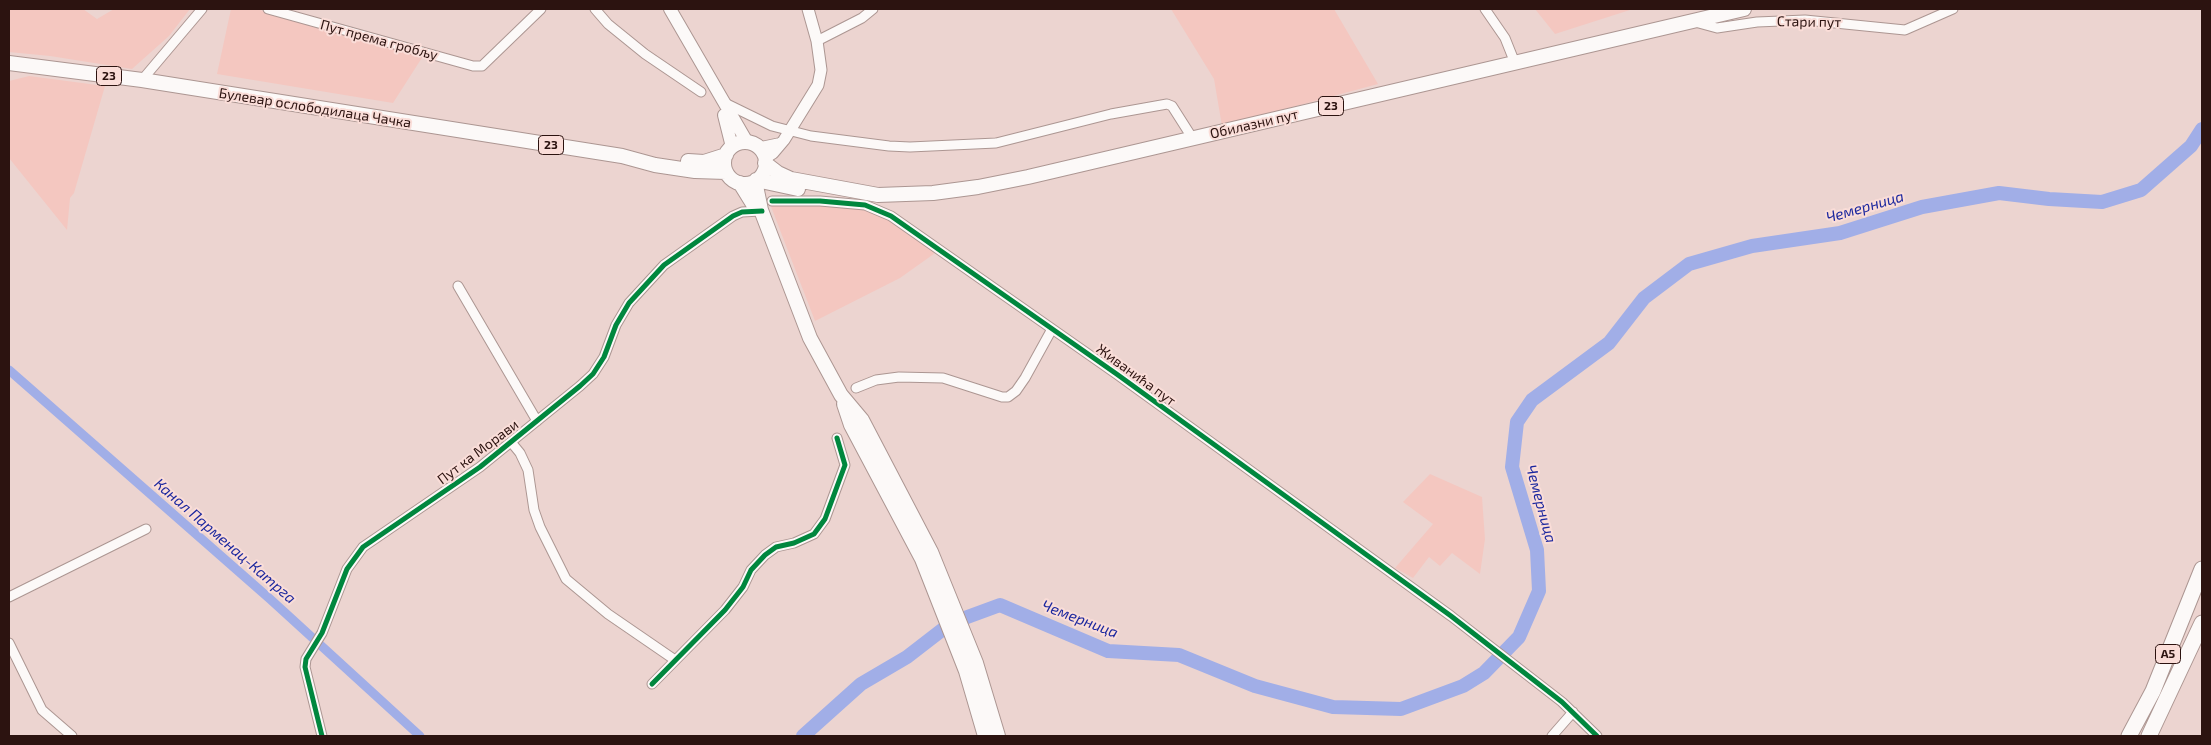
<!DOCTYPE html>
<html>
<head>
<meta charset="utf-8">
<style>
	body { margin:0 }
	#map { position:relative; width:2211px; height:745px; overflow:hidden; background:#ecd4d0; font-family:"Exo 2",sans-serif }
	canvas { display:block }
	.frame { position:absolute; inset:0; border:10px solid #2c1310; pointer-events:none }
</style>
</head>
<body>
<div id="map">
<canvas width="2211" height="745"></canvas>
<div class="frame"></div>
</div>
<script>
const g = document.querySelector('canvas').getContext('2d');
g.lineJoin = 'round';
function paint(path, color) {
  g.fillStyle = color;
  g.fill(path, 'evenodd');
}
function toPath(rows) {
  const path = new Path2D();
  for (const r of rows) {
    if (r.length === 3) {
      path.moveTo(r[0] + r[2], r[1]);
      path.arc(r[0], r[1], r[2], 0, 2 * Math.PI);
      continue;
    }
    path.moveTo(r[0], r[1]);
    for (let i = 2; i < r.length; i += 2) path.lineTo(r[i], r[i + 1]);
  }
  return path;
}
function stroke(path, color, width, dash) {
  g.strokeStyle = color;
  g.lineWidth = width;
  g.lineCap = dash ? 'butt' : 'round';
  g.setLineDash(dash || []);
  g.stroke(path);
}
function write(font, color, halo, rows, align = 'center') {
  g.font = font + ' "Exo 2",sans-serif';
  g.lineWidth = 4;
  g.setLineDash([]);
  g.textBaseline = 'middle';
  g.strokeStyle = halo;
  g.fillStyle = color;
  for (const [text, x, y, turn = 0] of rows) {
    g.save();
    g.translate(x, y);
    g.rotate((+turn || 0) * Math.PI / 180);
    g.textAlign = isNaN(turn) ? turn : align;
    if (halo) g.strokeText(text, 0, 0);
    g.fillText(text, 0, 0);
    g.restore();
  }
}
paint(toPath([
	[9,9,83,9,97,19,114,9,190,9,169,36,132,69,50,56,9,52],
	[231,9,256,9,425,53,393,103,217,74],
	[1171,9,1334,9,1378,84,1222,126,1214,79],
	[1535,9,1633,9,1555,34],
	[29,76,105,86,74,193,70,198,67,230,9,158,9,81],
	[770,204,858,205,888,218,938,251,900,278,815,321],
	[1430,474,1482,497,1485,539,1480,574,1452,553,1440,566,1429,557,1413,578,1395,568,1433,524,1403,502]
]), '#f4c7c0');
stroke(toPath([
	[9,370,270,599,420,736]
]), '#a1aee7', 9);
stroke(toPath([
	[803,736,861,684,907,657,951,623,1000,605,1108,651,1179,655,1255,686,1333,707,1401,709,1463,686,1484,673,1519,637,1539,591,1537,550,1512,467,1517,422,1532,400,1609,343,1644,298,1689,264,1752,246,1840,233,1922,207,1999,193,2049,199,2102,202,2141,190,2191,146,2202,129]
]), '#a1aee7', 14);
const minor = toPath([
	[268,9,473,66,482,66,541,9],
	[595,9,608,24,645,54,701,92],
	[1485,9,1505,38,1515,63],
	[1695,22,1717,28,1757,22,1805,20,1905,30,1953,9],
	[817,41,862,18,873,9],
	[142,80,202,9],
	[727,104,772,126,811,136,889,146,910,147,996,143,1111,114,1167,104,1172,106,1193,139],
	[772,201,820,201,865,205,891,216,1118,375,1451,616,1562,702,1597,736],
	[458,286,537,421],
	[856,388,876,380,899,377,943,378,1002,397,1008,397,1016,391,1025,378,1052,329],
	[511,442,520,453,528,470,534,510,540,527,566,579,608,614,675,660],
	[9,597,146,529],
	[9,643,42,710,72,736],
	[652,684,725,610,743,587,751,570,765,555,776,547,794,543,814,534,825,519,845,465,837,438],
	[322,736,305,667,306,659,322,633,347,569,363,547,480,467,580,386,593,374,604,357,616,325,629,303,664,265,733,216,742,212,761,211],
	[1552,736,1573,712]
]);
const tertiary = toPath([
	[759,148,778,144],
	[765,158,773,153,784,140,818,85,821,70,817,41,808,9]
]);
const secondary = toPath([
	[670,9,747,142],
	[724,115,732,147]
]);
const primary = toPath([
	[9,63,142,80,622,156,655,165,695,171,726,172],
	[745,163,21],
	[688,161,704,162,726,155],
	[765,163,778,173,791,179,878,195,933,193,978,187,1028,177,1744,9],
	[756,180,798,189],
	[755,181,761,210,810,338,841,395,862,420,931,552,976,663,998,736],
	[740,183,753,204,761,210],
	[844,404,851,425,922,559,966,671,985,736]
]);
const motorway = toPath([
	[2129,736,2153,691,2202,569],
	[2149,736,2202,623]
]);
stroke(minor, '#ac9692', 11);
stroke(tertiary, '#ac9692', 13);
stroke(secondary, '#ac9692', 14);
stroke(primary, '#ac9692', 16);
stroke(motorway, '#ac9692', 17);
stroke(minor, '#fcf9f8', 9);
stroke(tertiary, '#fcf9f8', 11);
stroke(secondary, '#fcf9f8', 12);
stroke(primary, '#fcf9f8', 14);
stroke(motorway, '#fcf9f8', 15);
stroke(toPath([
	[772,201,820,201,865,205,891,216,1118,375,1451,616,1562,702,1597,736],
	[652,684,725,610,743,587,751,570,765,555,776,547,794,543,814,534,825,519,845,465,837,438],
	[322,736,305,667,306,659,322,633,347,569,363,547,480,467,580,386,593,374,604,357,616,325,629,303,664,265,733,216,742,212,762,211]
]), '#00873e', 5);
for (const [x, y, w] of [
	[109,76,25],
	[1331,106,25],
	[551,145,25],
	[2168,654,25]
]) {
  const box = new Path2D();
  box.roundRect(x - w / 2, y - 9.5, w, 19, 4);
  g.fillStyle = '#faddd8';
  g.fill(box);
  stroke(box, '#2c1310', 1);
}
write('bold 12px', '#2c1310', null, [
	["23",109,76],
	["23",1331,106],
	["23",551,145],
	["A5",2168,654]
]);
write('14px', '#2c1310', '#faddd8', [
	["Стари пут",1809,22,1],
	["Пут према гробљу",379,40,15],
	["Булевар ослободилаца Чачка",315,108,9],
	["Обилазни пут",1254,124,-13],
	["Живанића пут",1136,375,36],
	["Пут ка Морави",478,452,-37]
]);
write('italic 15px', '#1b279e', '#faddd8', [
	["Чемерница",1865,207,-16],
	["Чемерница",1541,504,75],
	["Канал Парменац-Катрга",225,541,41],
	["Чемерница",1080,619,21]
]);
</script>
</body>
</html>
